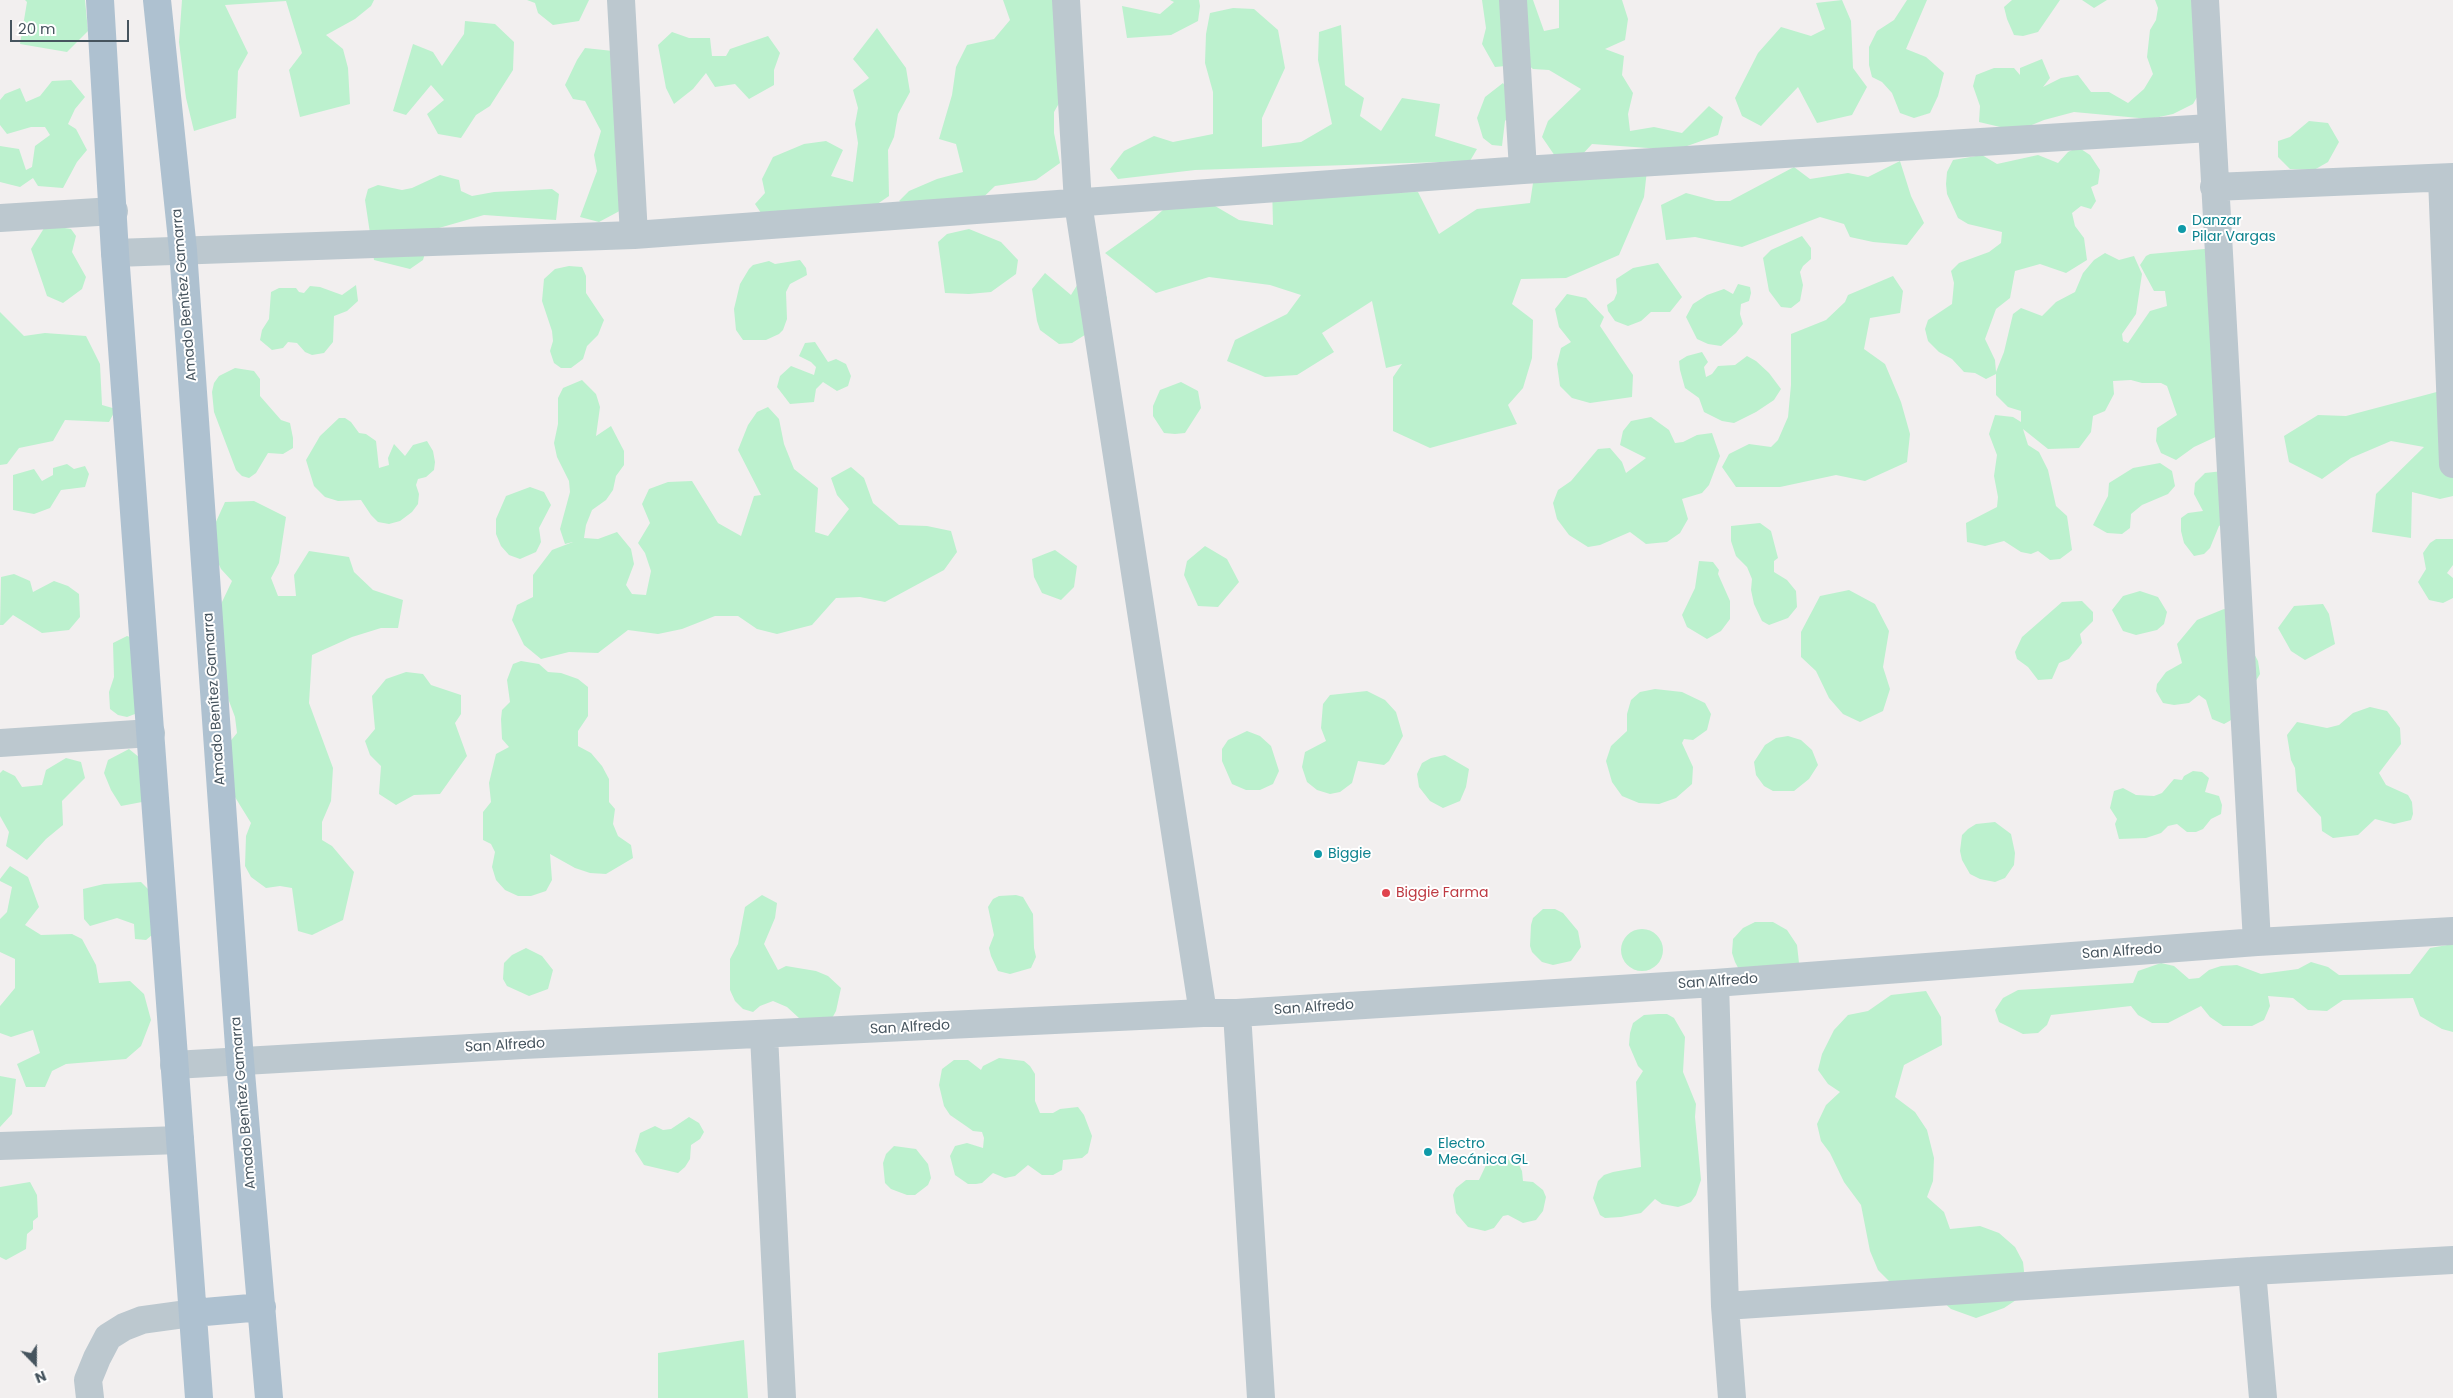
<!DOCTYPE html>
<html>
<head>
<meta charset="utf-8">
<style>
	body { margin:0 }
	#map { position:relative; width:2453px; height:1398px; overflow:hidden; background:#f2efef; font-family:Poppins,sans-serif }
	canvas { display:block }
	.north { position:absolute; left:10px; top:1338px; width:50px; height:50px; -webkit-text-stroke:4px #fff; paint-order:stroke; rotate:158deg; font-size:14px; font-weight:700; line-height:20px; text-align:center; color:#46545e }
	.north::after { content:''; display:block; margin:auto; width:18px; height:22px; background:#46545e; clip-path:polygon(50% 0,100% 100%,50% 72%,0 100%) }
	.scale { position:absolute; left:10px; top:20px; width:119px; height:22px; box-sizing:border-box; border:2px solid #46545e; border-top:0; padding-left:6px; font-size:15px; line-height:18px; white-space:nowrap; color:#46545e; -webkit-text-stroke:4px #fff; paint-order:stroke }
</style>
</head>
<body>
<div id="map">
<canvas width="2453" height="1398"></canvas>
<div class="north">N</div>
<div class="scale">20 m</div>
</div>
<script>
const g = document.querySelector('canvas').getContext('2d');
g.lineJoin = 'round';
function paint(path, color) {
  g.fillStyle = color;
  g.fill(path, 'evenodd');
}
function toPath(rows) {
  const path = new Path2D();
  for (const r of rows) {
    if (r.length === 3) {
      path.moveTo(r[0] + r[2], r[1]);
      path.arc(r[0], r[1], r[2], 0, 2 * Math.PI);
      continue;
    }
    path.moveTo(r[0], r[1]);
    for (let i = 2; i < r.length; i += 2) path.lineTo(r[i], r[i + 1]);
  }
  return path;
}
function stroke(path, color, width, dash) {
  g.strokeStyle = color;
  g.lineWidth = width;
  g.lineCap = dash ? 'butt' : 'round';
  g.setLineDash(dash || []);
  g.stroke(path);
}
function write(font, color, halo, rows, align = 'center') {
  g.font = font + ' Poppins,sans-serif';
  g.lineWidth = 4;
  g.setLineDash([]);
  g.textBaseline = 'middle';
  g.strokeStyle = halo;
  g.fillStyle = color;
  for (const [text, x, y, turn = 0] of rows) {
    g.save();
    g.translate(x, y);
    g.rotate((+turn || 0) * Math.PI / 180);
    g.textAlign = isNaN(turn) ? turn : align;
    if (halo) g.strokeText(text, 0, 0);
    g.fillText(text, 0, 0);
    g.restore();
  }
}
paint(toPath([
	[25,0,85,0,88,31,67,52,20,44,27,2],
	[182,0,374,0,371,6,355,19,326,35,343,49,348,68,350,104,300,117,289,70,302,53,286,1,225,5,248,53,238,71,236,118,194,131,186,98,179,42],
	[527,0,589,0,579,21,553,25,538,13,535,3],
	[1003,0,1076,0,1074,77,1054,112,1054,133,1060,163,1036,180,995,186,966,214,915,210,899,201,909,191,937,179,963,172,956,144,939,139,952,95,956,67,967,45,994,39,1010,20],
	[1170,0,1199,0,1200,6,1198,21,1171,35,1127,38,1122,6,1160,14,1174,2],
	[1482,0,1533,0,1544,31,1559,28,1559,0,1622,0,1628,19,1625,40,1605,49,1624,56,1622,75,1633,93,1628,114,1630,131,1654,127,1682,133,1709,106,1723,117,1718,135,1676,150,1592,144,1580,157,1555,156,1542,137,1548,121,1581,89,1549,70,1533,69,1527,64,1495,67,1482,44,1486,28],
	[1842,0,1851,21,1853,68,1867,87,1852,115,1817,123,1798,87,1761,126,1742,116,1735,98,1758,53,1781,27,1811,36,1825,29,1816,3],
	[1907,0,1927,0,1906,49,1926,57,1944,73,1938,96,1930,113,1914,118,1900,113,1892,93,1882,82,1872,77,1869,65,1869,47,1877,31,1894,20],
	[2012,0,2060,0,2038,32,2023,36,2014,35,2007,19,2004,7],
	[2082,0,2107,0,2094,8],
	[2155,0,2219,0,2203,25,2204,85,2193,104,2173,114,2150,119,2074,112,2044,120,2017,131,1979,122,1980,106,1973,86,1976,75,1994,68,2014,68,2020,75,2020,68,2042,59,2050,78,2043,87,2061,78,2078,75,2091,92,2109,92,2128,103,2144,89,2153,74,2147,57,2150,30,2156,20,2158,8],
	[1233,8,1254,9,1278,30,1285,68,1262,118,1262,147,1301,142,1332,124,1318,60,1319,32,1341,25,1345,85,1364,98,1360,116,1381,131,1402,98,1440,104,1435,136,1477,149,1470,161,1195,170,1118,179,1110,169,1124,151,1154,136,1173,142,1213,134,1213,92,1205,63,1206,34,1210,13],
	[465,21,495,24,514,42,513,70,490,106,476,115,461,138,438,134,427,114,444,100,431,85,406,115,393,111,413,44,433,52,442,66,464,34],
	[877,28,906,68,910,92,898,114,894,137,888,150,889,196,873,207,761,213,755,204,765,193,762,179,773,157,804,144,826,141,843,150,831,176,853,182,858,143,855,124,858,108,853,90,869,78,853,59],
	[672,32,689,38,710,38,712,56,726,56,730,49,768,36,780,53,774,70,774,85,749,99,735,84,715,87,706,73,693,89,674,104,666,88,658,45],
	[585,48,613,51,624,146,644,166,641,192,627,207,599,222,580,217,597,171,594,155,601,131,585,101,573,99,565,85,577,60],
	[71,80,85,97,75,109,68,124,76,129,87,150,77,162,63,188,38,186,33,178,20,187,0,182,0,146,19,149,26,170,32,167,35,146,50,135,45,127,31,127,7,134,0,125,0,100,5,94,20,88,26,102,40,96,52,81],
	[1503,83,1519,105,1505,121,1502,146,1492,145,1483,138,1477,118,1485,97],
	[2309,121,2328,123,2339,142,2328,162,2314,170,2290,169,2278,157,2278,141,2290,137],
	[2078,147,2090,155,2100,170,2098,184,2091,187,2096,201,2091,209,2081,206,2072,213,2075,226,2084,238,2087,260,2066,273,2040,264,2015,271,2010,298,1996,309,1985,339,1995,360,1996,372,2004,352,2013,314,2021,308,2042,316,2056,302,2075,292,2083,273,2094,260,2105,253,2119,260,2134,256,2142,274,2136,314,2122,334,2123,341,2128,343,2150,311,2167,306,2165,291,2154,291,2140,265,2146,256,2150,254,2215,248,2222,434,2194,447,2176,460,2161,453,2156,441,2157,428,2177,415,2167,386,2161,383,2142,383,2131,380,2113,381,2114,394,2105,411,2093,416,2091,432,2079,448,2048,449,2023,429,2028,445,2039,452,2048,470,2056,506,2067,516,2072,550,2060,559,2050,560,2038,551,2031,554,2021,552,2004,541,1985,546,1967,542,1966,523,1997,507,1998,497,1994,476,1997,455,1989,434,1995,415,2013,417,2021,422,2021,411,2008,407,1996,395,1996,374,1986,379,1975,373,1964,372,1952,359,1939,352,1928,341,1925,329,1928,320,1952,304,1954,283,1951,271,1959,263,1989,252,2001,243,2002,232,1968,224,1958,218,1947,194,1946,184,1947,172,1953,160,1982,155,1997,164,2038,155,2058,163,2068,152],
	[1900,161,1911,196,1924,223,1907,245,1873,242,1850,237,1844,224,1820,217,1742,247,1695,237,1666,240,1661,205,1686,193,1716,201,1730,201,1794,167,1810,179,1848,173,1868,177],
	[1647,170,1644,197,1619,255,1566,278,1521,279,1512,304,1533,320,1532,358,1523,388,1508,405,1517,424,1430,448,1393,431,1393,377,1402,364,1386,368,1372,301,1322,333,1334,352,1297,375,1265,377,1227,361,1235,340,1287,314,1301,295,1270,285,1209,277,1156,293,1105,253,1153,219,1186,189,1239,220,1273,225,1272,184,1359,193,1418,192,1439,234,1477,209,1530,203,1533,183],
	[440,175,459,180,461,191,472,196,494,192,552,189,559,194,556,220,484,215,432,230,423,260,410,269,374,260,365,200,368,189,378,185,402,190,412,188],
	[46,225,71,229,76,236,72,252,86,277,82,289,63,303,47,296,31,249],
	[969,229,1001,242,1018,260,1016,274,991,292,969,294,945,293,938,242,947,234],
	[1802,236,1811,248,1811,259,1803,266,1800,272,1803,285,1800,301,1791,308,1781,307,1769,291,1763,258,1771,250],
	[800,260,806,268,807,275,790,284,786,292,787,319,783,330,779,334,766,340,743,340,736,330,734,309,740,284,749,269,753,265,769,261,775,264],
	[1658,263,1682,297,1670,312,1651,312,1641,321,1628,326,1615,321,1608,311,1607,305,1614,300,1617,293,1616,279,1633,268],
	[569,266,582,267,586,276,586,293,604,320,598,335,587,346,583,359,571,368,561,368,554,363,550,351,553,341,552,331,542,301,544,279,555,269],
	[1045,273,1071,295,1082,277,1107,297,1104,323,1072,343,1059,344,1040,330,1037,321,1032,289],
	[1893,276,1903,291,1900,313,1870,318,1864,349,1885,364,1901,402,1910,434,1907,462,1865,481,1836,475,1780,487,1736,487,1722,467,1729,454,1749,444,1771,447,1778,440,1788,417,1791,385,1791,334,1826,320,1845,302,1848,295],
	[1738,284,1750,287,1751,293,1749,301,1741,304,1740,314,1743,324,1736,333,1721,346,1708,344,1697,339,1686,317,1693,304,1707,295,1724,289,1733,294],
	[356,285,358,301,347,311,334,316,333,342,324,353,312,355,305,352,297,343,288,342,283,348,272,350,260,340,262,330,269,319,271,292,279,288,296,288,299,292,304,293,310,286,320,287,342,295],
	[1567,294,1586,298,1604,317,1600,326,1633,375,1632,397,1590,403,1572,398,1560,386,1557,364,1561,348,1571,342,1559,327,1555,309],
	[0,312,24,336,45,333,86,336,100,364,102,405,116,409,109,422,65,420,53,441,19,448,7,464,0,465],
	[815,342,828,362,836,359,846,364,851,376,848,386,837,391,823,382,816,389,814,402,790,404,777,387,780,376,791,366,814,375,816,367,811,362,799,356,805,343],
	[1702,352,1708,362,1704,367,1706,377,1712,374,1718,366,1735,365,1747,356,1756,361,1769,373,1781,389,1774,400,1756,412,1734,423,1722,421,1704,412,1699,398,1685,388,1680,370,1679,361,1687,356],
	[235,368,254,371,260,379,260,396,281,420,290,423,293,438,293,448,283,454,268,453,256,473,249,478,242,476,236,470,214,412,212,392,214,383,219,376],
	[582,380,596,394,600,407,596,436,611,426,624,451,624,465,616,476,613,490,606,500,592,510,586,525,584,538,598,539,617,532,631,549,634,564,626,585,632,594,646,595,651,571,645,553,638,543,650,523,642,504,649,489,668,482,692,481,718,523,741,536,754,496,761,495,738,450,748,425,757,412,768,407,779,419,784,444,794,469,818,488,815,532,828,536,849,509,837,495,831,478,851,467,864,478,873,503,899,525,927,526,951,531,957,552,944,570,885,602,860,597,836,598,812,625,777,634,757,629,738,616,715,616,682,629,658,634,628,630,598,653,569,652,541,659,524,645,512,620,517,605,533,597,533,575,552,550,573,542,565,544,560,529,570,492,569,481,557,457,554,443,558,424,558,398,563,388],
	[1181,382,1198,391,1201,408,1185,433,1175,434,1164,433,1153,416,1153,406,1160,390],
	[2448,389,2453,389,2453,496,2440,499,2412,492,2411,538,2372,532,2376,494,2424,447,2391,441,2351,458,2322,479,2289,462,2284,436,2318,415,2346,416],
	[1651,417,1669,430,1675,443,1683,442,1697,435,1712,433,1720,456,1709,485,1702,493,1682,499,1688,519,1680,533,1667,542,1646,544,1630,532,1600,545,1588,547,1569,535,1557,519,1553,503,1558,490,1571,481,1598,449,1610,448,1622,462,1626,473,1646,458,1620,445,1623,431,1631,421],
	[339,418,345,418,351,422,359,433,366,434,376,441,379,468,389,465,388,458,394,444,405,456,413,445,427,441,433,451,435,462,434,470,426,477,418,479,416,485,419,494,418,504,412,512,400,521,389,524,378,522,371,515,361,500,338,501,325,497,314,486,306,460,320,436],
	[2160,463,2172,471,2175,486,2168,494,2142,505,2131,514,2130,528,2122,534,2107,533,2093,525,2108,496,2109,483,2133,468],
	[67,464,74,469,85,466,89,474,85,487,61,490,50,508,34,514,13,510,13,475,34,469,42,481,53,475,53,468],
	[2232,470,2228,521,2219,526,2210,548,2204,554,2194,556,2184,543,2181,531,2181,518,2188,513,2203,511,2194,494,2195,483,2205,473],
	[530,487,544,492,551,505,539,528,541,542,536,552,520,559,509,555,501,546,496,534,496,519,506,496],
	[254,501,286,517,279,563,271,578,278,596,296,596,294,575,309,551,349,557,354,572,373,590,403,600,398,628,381,628,352,637,312,655,309,703,333,768,331,801,322,822,322,840,332,846,354,872,343,920,312,935,298,931,292,888,280,886,266,888,251,877,245,866,246,836,251,823,230,789,228,744,237,733,235,717,226,693,220,627,222,602,232,581,221,569,212,550,215,524,225,502],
	[1760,523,1771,531,1778,558,1774,561,1774,572,1787,580,1796,591,1797,607,1788,618,1769,625,1762,621,1754,604,1751,590,1752,579,1747,567,1736,556,1731,541,1731,526],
	[2436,539,2453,539,2453,565,2447,573,2453,578,2453,598,2443,603,2429,600,2418,582,2426,569,2423,553,2430,543],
	[1205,546,1227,559,1239,582,1218,607,1198,606,1184,575,1187,561],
	[1055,550,1077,566,1074,587,1061,600,1042,593,1034,577,1032,559],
	[1699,561,1713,562,1719,570,1718,574,1730,601,1730,619,1721,631,1707,639,1687,627,1682,615,1695,588],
	[14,574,30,581,33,592,54,581,68,586,79,594,80,617,69,630,42,633,13,615,3,625,0,625,1,577],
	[1849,590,1875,604,1889,631,1883,667,1890,689,1883,711,1860,722,1843,714,1829,698,1816,671,1801,657,1801,632,1820,596],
	[2140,591,2158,597,2167,612,2164,624,2157,630,2136,635,2123,631,2112,610,2123,596],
	[2082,601,2093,612,2093,621,2080,634,2082,643,2069,659,2059,663,2052,679,2038,680,2028,667,2017,659,2015,652,2022,637,2062,602],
	[2323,604,2329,614,2335,644,2305,660,2291,651,2278,628,2294,606],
	[2224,609,2239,613,2251,648,2258,661,2260,674,2233,719,2224,724,2212,719,2206,700,2199,695,2189,703,2174,705,2163,703,2156,691,2157,684,2166,672,2182,663,2177,644,2197,620],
	[127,636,136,639,143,711,127,717,118,715,110,709,109,692,114,677,113,643],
	[521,661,539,664,548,672,561,673,578,679,588,687,588,716,578,731,578,746,591,753,602,766,609,779,609,802,615,809,613,824,618,836,631,845,633,858,606,874,590,873,575,868,550,854,552,880,546,891,531,896,518,896,505,890,496,880,492,867,495,852,491,844,483,840,483,812,491,802,489,783,496,754,509,747,502,739,501,719,502,710,510,702,507,680,513,664],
	[406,672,423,674,431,685,461,695,461,714,455,723,467,756,440,794,414,795,396,805,379,794,381,766,370,755,365,741,375,729,372,696,386,679],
	[1655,689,1682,692,1705,703,1711,714,1707,730,1693,740,1684,739,1682,743,1693,767,1692,784,1676,798,1659,804,1639,803,1622,796,1612,782,1606,761,1611,746,1627,731,1627,714,1631,700,1640,692],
	[1367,691,1385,700,1396,712,1403,736,1389,761,1384,765,1358,761,1352,783,1340,792,1330,794,1317,790,1307,782,1302,767,1305,752,1326,741,1321,728,1323,704,1330,695],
	[2370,707,2387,711,2400,728,2401,744,2379,773,2386,785,2408,795,2412,802,2413,814,2411,820,2394,824,2375,819,2358,835,2333,838,2322,831,2321,817,2297,791,2295,768,2291,760,2287,735,2297,722,2327,728,2339,725,2353,713],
	[1247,731,1260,736,1271,746,1279,771,1273,784,1260,790,1246,790,1232,784,1222,761,1222,749,1228,740],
	[1788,736,1801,740,1812,750,1818,765,1809,779,1794,791,1773,791,1764,786,1756,775,1754,762,1765,745,1776,738],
	[129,749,145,762,142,802,121,806,111,790,104,773,108,760],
	[1445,755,1469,769,1466,787,1460,801,1443,808,1430,801,1419,787,1417,774,1422,763,1431,758],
	[66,758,81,762,85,778,62,801,63,825,46,839,27,860,6,846,9,832,0,816,0,773,3,770,15,776,22,787,42,785,46,770],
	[2193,771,2202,772,2209,778,2205,792,2219,796,2222,805,2221,814,2211,819,2203,829,2196,832,2187,832,2177,824,2168,826,2161,833,2146,838,2119,839,2115,824,2117,819,2110,808,2114,791,2123,788,2136,795,2154,796,2162,793,2174,779,2182,780,2184,776],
	[1995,822,2011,834,2015,853,2014,865,2005,878,1995,882,1980,879,1970,874,1962,860,1960,851,1962,835,1968,829,1976,824],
	[10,866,28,877,39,907,25,925,41,935,72,934,82,939,96,965,99,983,130,981,144,994,151,1020,141,1046,126,1059,66,1064,52,1071,45,1087,26,1087,17,1064,40,1053,33,1030,11,1037,0,1033,0,1006,15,988,15,959,0,952,0,919,7,912,12,887,0,881,0,879],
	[141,882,149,890,158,930,146,940,135,939,134,924,117,918,90,926,84,919,83,889,104,884],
	[762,895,777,903,775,918,764,944,778,970,786,966,816,971,828,976,841,988,836,1011,830,1022,811,1023,799,1018,787,1007,773,1001,760,1006,753,1012,743,1009,735,1001,730,990,730,959,738,944,745,907],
	[1016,895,1023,897,1033,914,1034,948,1036,957,1031,968,1010,974,998,971,991,956,989,948,994,935,988,907,993,899,999,896],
	[1543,909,1555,909,1563,913,1578,931,1581,947,1571,961,1553,965,1542,962,1532,952,1530,946,1531,925,1533,918],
	[1755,922,1773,922,1787,930,1797,945,1799,963,1779,978,1744,979,1735,962,1732,953,1733,939,1743,928],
	[1642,950,21],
	[2453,944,2453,1032,2442,1029,2420,1016,2413,998,2343,1000,2327,1011,2308,1010,2293,998,2268,996,2270,1006,2264,1020,2252,1026,2223,1026,2210,1017,2201,1006,2168,1023,2152,1023,2138,1015,2131,1006,2051,1015,2047,1025,2038,1033,2023,1034,1999,1022,1995,1010,2003,998,2018,990,2133,983,2138,971,2161,963,2174,966,2189,979,2199,978,2209,970,2221,966,2237,965,2261,974,2298,969,2311,962,2328,967,2339,975,2410,974,2430,948],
	[526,948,542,956,553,970,548,989,529,996,507,986,503,979,504,963,512,955],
	[1926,991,1941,1017,1942,1045,1904,1065,1895,1097,1915,1112,1927,1130,1934,1158,1933,1181,1927,1197,1944,1212,1950,1229,1980,1226,1999,1233,2015,1247,2023,1262,2025,1280,2019,1298,2004,1308,1976,1318,1951,1309,1941,1300,1904,1289,1889,1281,1878,1270,1870,1251,1861,1205,1844,1182,1830,1153,1821,1141,1817,1124,1826,1105,1840,1092,1828,1084,1818,1070,1822,1054,1834,1030,1848,1015,1868,1011,1891,995],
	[1658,1014,1667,1014,1674,1018,1685,1037,1683,1072,1696,1104,1695,1117,1701,1180,1696,1195,1691,1202,1684,1205,1678,1207,1662,1204,1655,1199,1641,1213,1621,1217,1605,1218,1600,1215,1593,1198,1598,1181,1604,1175,1613,1172,1641,1167,1636,1082,1643,1071,1638,1066,1629,1045,1630,1033,1633,1023,1644,1015],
	[999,1058,1024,1061,1030,1066,1035,1074,1035,1101,1040,1113,1053,1113,1060,1109,1078,1107,1084,1115,1092,1136,1088,1153,1082,1158,1063,1160,1062,1170,1053,1175,1042,1175,1028,1165,1015,1176,1005,1178,993,1173,982,1183,976,1184,968,1184,955,1175,950,1156,955,1146,967,1143,983,1148,984,1138,982,1132,973,1131,966,1126,950,1115,944,1106,939,1085,942,1069,954,1060,968,1060,981,1070,983,1066],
	[0,1076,16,1079,12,1114,0,1127],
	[689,1117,699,1123,704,1132,700,1139,691,1145,690,1159,685,1167,678,1173,644,1165,635,1151,640,1133,655,1126,663,1130,671,1129],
	[894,1146,916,1149,928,1164,931,1178,928,1185,915,1195,907,1195,891,1189,885,1183,883,1163,886,1154],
	[1506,1158,1519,1165,1522,1171,1523,1181,1533,1182,1543,1190,1546,1197,1543,1211,1536,1220,1523,1223,1508,1215,1503,1216,1494,1228,1485,1231,1468,1227,1456,1213,1453,1195,1456,1188,1466,1180,1479,1180,1487,1163],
	[30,1182,37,1195,38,1217,33,1221,33,1229,27,1234,26,1249,6,1260,0,1257,0,1187],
	[744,1340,748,1398,658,1398,658,1353]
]), '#bcf1ce');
stroke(toPath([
	[621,0,634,235],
	[1066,0,1078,203,1203,1013],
	[1513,0,1523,170],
	[2205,0,2257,942],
	[2442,178,2453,464],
	[2214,187,2453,177],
	[0,218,114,211],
	[115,253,634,235,1523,170,2210,128],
	[0,743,151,733],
	[1715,983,1725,1306,1732,1398],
	[1237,1013,1261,1398],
	[764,1035,782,1398],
	[174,1065,523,1045,1203,1013,1237,1013,1715,983,2257,942,2453,931],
	[0,1146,180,1140],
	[2252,1271,2263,1398],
	[1725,1306,2252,1271,2453,1260],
	[90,1398,88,1380,97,1358,108,1337,124,1327,142,1320,193,1313]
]), '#bcc8cf', 28);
stroke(toPath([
	[100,0,115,253,199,1398],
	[157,0,183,250,240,1061,269,1398],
	[193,1313,262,1307]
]), '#aec1d0', 28);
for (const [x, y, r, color] of [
	[2182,229,5,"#0f9aa8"],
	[1318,854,5,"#0f9aa8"],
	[1386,893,5,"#e0444e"],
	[1428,1152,5,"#0f9aa8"]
]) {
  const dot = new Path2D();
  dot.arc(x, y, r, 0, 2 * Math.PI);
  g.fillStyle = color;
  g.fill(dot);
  stroke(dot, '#fff', 2);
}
write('14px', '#0d838f', '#fff', [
	["Danzar",2192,221],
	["Pilar Vargas",2192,237],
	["Biggie",1328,854],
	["Electro",1438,1144],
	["Mecánica GL",1438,1160]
], 'left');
write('14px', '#46545e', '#fff', [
	["Amado Benítez Gamarra",185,295,-95],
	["Amado Benítez Gamarra",215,699,-94],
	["San Alfredo",2122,952,-4],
	["San Alfredo",1718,982,-4],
	["San Alfredo",1314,1008,-4],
	["San Alfredo",910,1028,-3],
	["San Alfredo",505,1046,-3],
	["Amado Benítez Gamarra",244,1103,-95]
]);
write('14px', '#be3a42', '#fff', [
	["Biggie Farma",1396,893]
], 'left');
</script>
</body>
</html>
